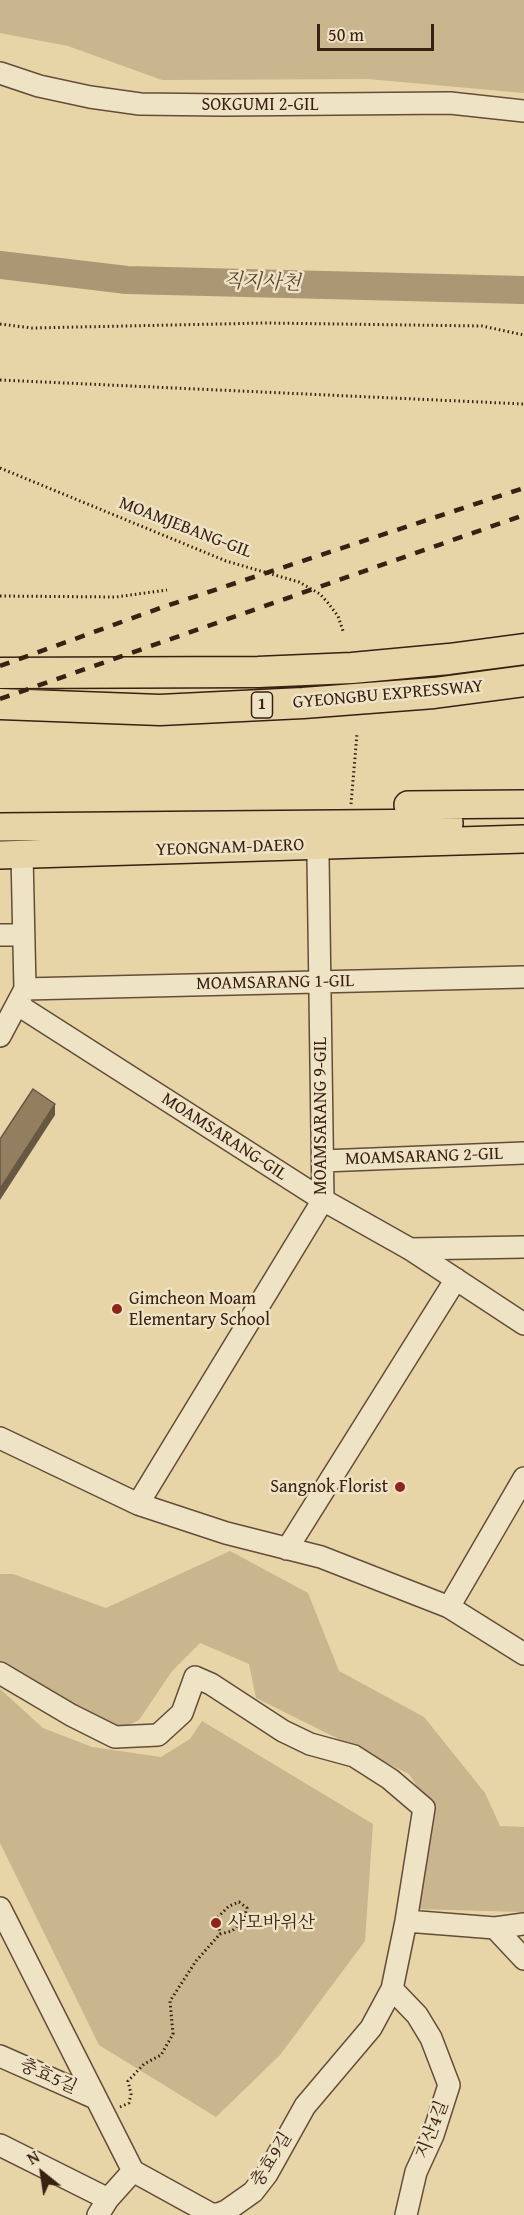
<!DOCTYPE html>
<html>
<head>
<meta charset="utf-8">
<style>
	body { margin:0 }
	#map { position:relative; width:524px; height:2215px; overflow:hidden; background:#e7d4a7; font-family:"Gentium Book Plus",serif }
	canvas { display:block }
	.north { position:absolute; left:12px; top:2143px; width:60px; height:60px; -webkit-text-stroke:4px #efe3c6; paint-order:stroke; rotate:330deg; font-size:16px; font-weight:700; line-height:24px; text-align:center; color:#392013 }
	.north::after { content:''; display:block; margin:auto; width:21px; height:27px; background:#392013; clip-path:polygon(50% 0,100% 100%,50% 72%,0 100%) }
	.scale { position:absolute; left:317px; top:24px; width:117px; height:27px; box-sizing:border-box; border:3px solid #392013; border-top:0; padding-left:8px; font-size:18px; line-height:21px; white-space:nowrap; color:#392013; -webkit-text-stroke:4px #efe3c6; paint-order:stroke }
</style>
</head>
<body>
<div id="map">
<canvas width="524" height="2215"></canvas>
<div class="north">N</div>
<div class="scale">50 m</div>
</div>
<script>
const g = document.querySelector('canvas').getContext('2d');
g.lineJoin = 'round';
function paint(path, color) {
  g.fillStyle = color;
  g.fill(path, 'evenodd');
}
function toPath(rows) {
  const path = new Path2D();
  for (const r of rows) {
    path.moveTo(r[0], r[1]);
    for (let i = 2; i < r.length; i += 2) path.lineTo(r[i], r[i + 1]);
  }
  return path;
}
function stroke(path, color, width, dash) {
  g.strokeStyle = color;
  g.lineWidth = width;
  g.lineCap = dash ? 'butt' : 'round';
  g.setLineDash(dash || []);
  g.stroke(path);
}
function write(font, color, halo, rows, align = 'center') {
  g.font = font + ' "Gentium Book Plus","Noto Serif KR",serif';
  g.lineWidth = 5;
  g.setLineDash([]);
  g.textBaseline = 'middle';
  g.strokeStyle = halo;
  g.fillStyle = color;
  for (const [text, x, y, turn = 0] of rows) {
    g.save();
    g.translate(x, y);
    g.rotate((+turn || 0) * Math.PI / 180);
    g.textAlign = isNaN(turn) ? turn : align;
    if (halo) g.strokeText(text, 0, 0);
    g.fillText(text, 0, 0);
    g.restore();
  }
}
paint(toPath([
	[0,0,524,0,524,93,368,79,162,80,68,46,0,33],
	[230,1551,308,1593,339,1671,424,1717,485,1793,500,1826,524,1827,524,1912,414,1909,434,1812,409,1774,256,1698,249,1664,200,1643,172,1671,139,1720,113,1733,53,1699,0,1662,0,1574,13,1574,106,1608],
	[0,1689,43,1728,92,1747,161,1757,190,1739,202,1721,373,1824,365,1941,280,2055,216,2117,99,2045,0,1843]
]), '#c9b58e');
stroke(toPath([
	[0,265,127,280,524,290]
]), '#ac9775', 28);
const minor = toPath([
	[0,73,39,86,90,97,140,104,224,105,450,103,524,111],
	[0,935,23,935],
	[25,989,524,977],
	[18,1005,323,1200,410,1249,524,1324],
	[0,1036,25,989,22,855],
	[323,1161,524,1153],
	[410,1249,524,1247],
	[0,1438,138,1504,226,1533,321,1557,449,1607,524,1654],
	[138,1504,323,1200,318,857],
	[287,1549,456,1279],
	[449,1607,524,1478],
	[0,1673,71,1715,115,1737,158,1735,182,1713,195,1677,211,1684,283,1731,310,1744,354,1756,390,1779,424,1808,406,1921],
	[0,1908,133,2171,211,2214,218,2214,226,2211,253,2192,267,2174,305,2106,371,2028,392,1989,406,1921,495,1928,524,1924],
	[495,1928,524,1959],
	[392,1989,417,2015,431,2038,449,2085,433,2135,416,2172,406,2215],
	[0,2056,95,2098],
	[0,2145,108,2199],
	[98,2215,108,2199,133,2171]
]);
const major = toPath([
	[408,805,524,804],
	[0,827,449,823],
	[0,855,524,839]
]);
const highway = toPath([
	[0,673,258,672,352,668,449,659,524,649],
	[0,704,160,710,303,703,434,693,524,681]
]);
stroke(minor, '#644d38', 24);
stroke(major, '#392013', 30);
stroke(highway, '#392013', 33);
stroke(toPath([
	[0,324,32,328,266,323,482,326,524,335],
	[0,380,524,404],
	[0,468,226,561,299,582,320,594,328,603,338,616,343,631],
	[0,596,116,597,167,590],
	[351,804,357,734],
	[120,2107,129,2103,131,2094,128,2081,144,2064,161,2055,173,2034,170,2001,196,1961,220,1934,232,1931,243,1921,247,1908,239,1902,229,1906,217,1918,220,1934]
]), '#392013', 3, [1.5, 3]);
stroke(minor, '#efe3c6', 21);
stroke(major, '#e7d4a7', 27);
stroke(highway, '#e7d4a7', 30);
stroke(toPath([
	[0,666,163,607,524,488],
	[0,699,524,515]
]), '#392013', 4.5, [10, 10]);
paint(toPath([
	[55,1104,55,1115,0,1200,0,1189]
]), '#675843');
const building = toPath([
	[33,1089,55,1104,0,1189,0,1139,33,1089]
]);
paint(building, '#937e60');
stroke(building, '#675843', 1.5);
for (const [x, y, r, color] of [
	[117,1309,6,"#8f2418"],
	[400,1487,6,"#8f2418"],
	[216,1923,6,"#8f2418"]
]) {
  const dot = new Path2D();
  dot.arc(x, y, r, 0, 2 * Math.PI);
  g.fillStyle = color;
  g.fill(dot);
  stroke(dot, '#efe3c6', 2);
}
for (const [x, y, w] of [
	[262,705,21]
]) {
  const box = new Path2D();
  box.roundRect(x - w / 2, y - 13, w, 26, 4.5);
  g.fillStyle = '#efe3c6';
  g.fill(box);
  stroke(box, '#392013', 1.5);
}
write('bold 16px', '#392013', null, [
	["1",262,705]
]);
write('18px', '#392013', '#efe3c6', [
	["SOKGUMI 2-GIL",260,105],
	["MOAMJEBANG-GIL",185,528,21],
	["GYEONGBU EXPRESSWAY",388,695,-5],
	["YEONGNAM-DAERO",230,848,-2],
	["MOAMSARANG 1-GIL",275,983,-1],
	["MOAMSARANG 9-GIL",321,1116,-90],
	["MOAMSARANG-GIL",224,1137,33],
	["MOAMSARANG 2-GIL",424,1157,-2],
	["충효5길",48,2077,24],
	["지산4길",433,2130,-69],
	["충효9길",272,2160,-58]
]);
write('18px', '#392013', '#efe3c6', [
	["Gimcheon Moam",129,1299],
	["Elementary School",129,1320],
	["Sangnok Florist",388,1487,"right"],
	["사모바위산",228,1923]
], 'left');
write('italic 20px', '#5c4430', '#efe3c6', [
	["직지사천",262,283,2]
]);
</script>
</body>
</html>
